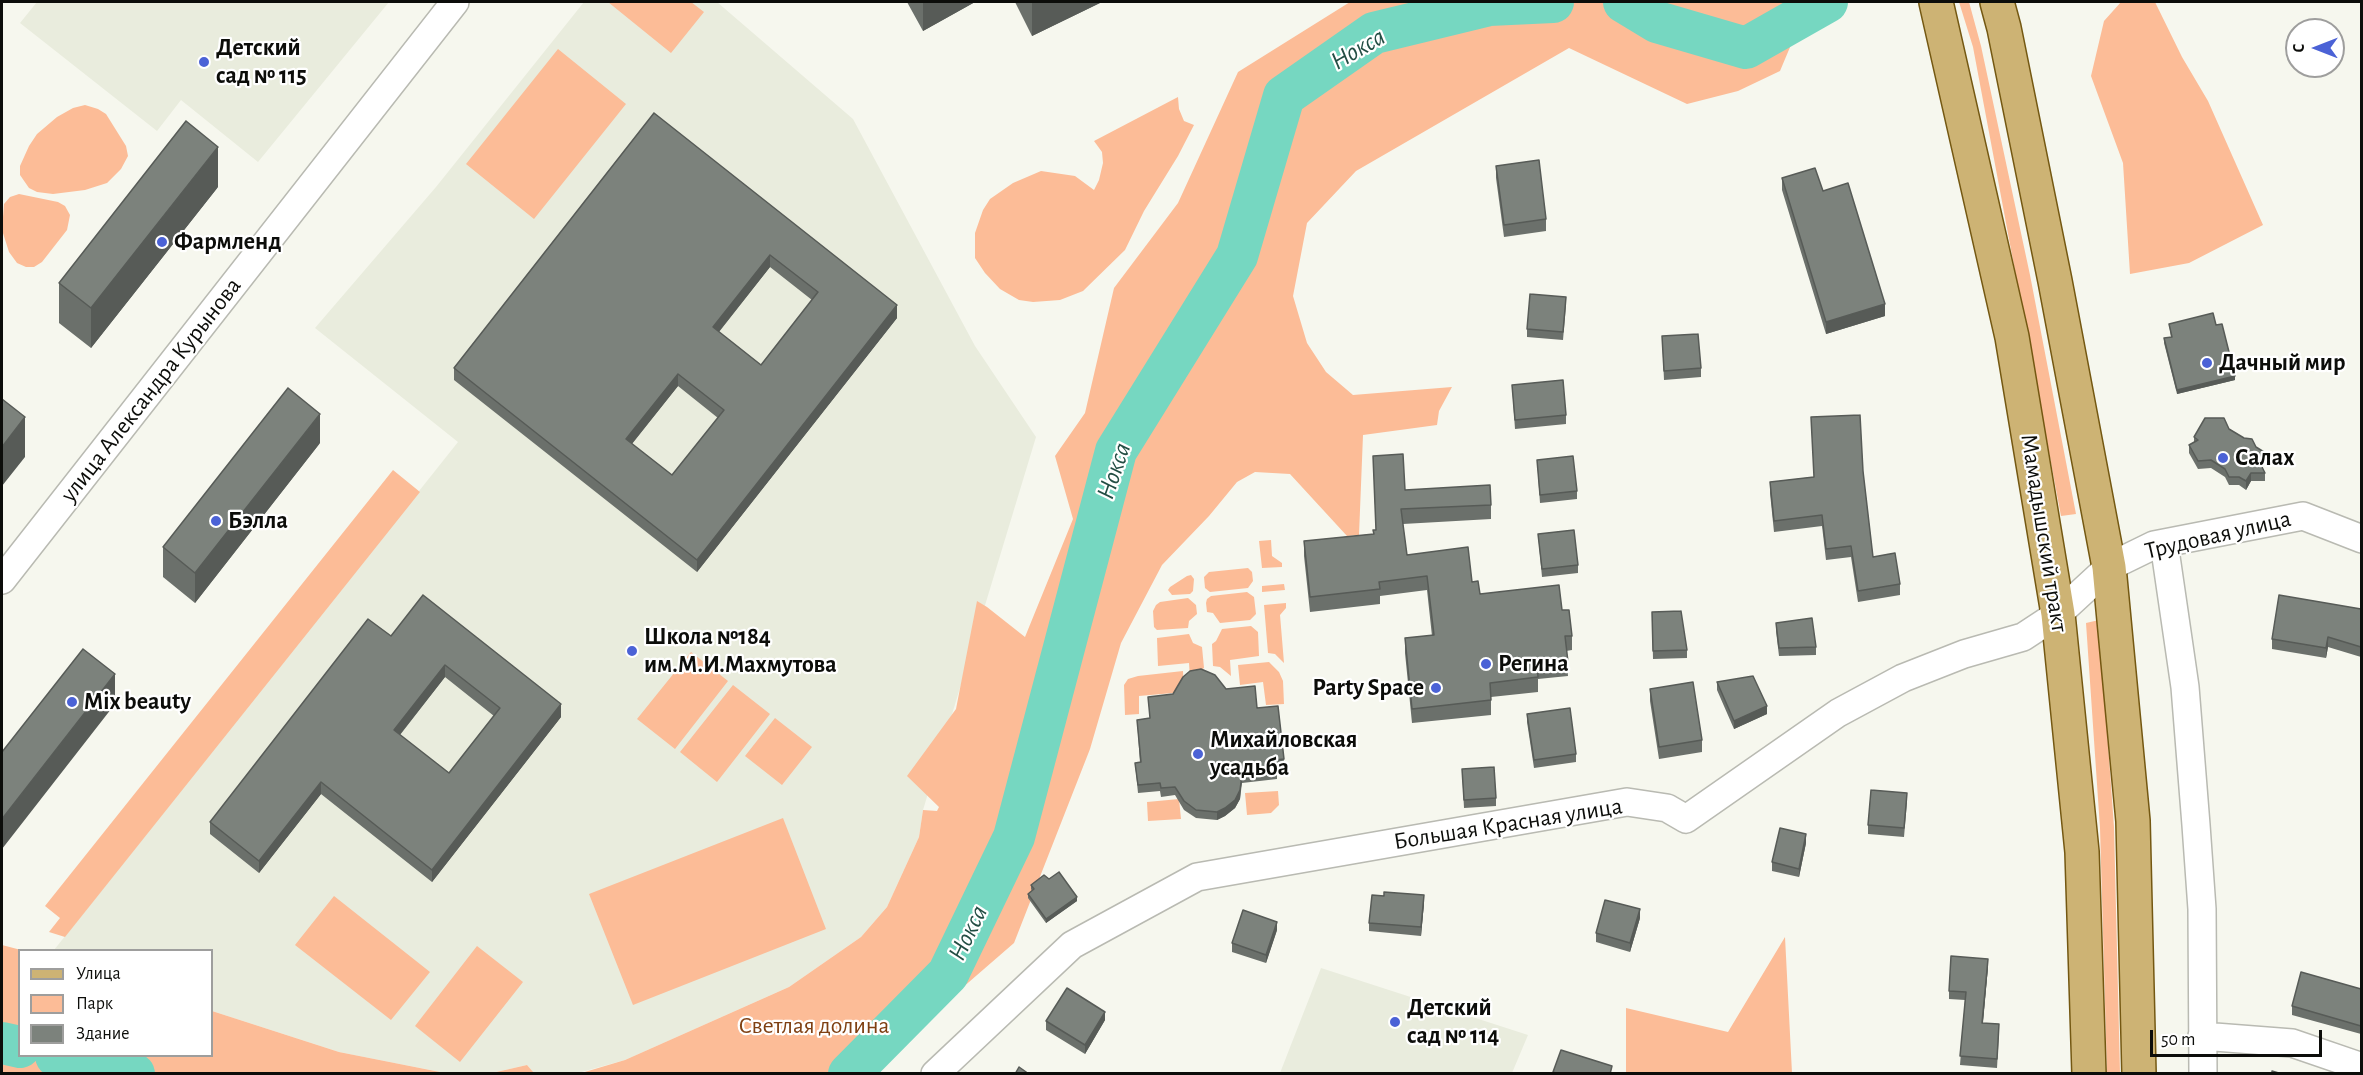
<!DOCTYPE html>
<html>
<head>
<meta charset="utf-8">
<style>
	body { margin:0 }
	#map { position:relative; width:2363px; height:1075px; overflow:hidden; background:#f6f7ee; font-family:"Alegreya Sans",sans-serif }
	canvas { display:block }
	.frame { position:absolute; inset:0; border:3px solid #0c0d0a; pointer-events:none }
	.legend { position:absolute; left:18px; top:949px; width:195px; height:108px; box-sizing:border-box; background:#fff; border:2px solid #9e9e9d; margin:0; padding:8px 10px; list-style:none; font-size:18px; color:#0c0d0a }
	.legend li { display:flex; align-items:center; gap:12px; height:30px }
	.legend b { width:30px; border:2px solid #9e9e9d }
	.north { position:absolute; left:2285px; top:18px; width:60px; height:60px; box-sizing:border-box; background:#fff; border:2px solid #9e9e9d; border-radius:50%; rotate:270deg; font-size:16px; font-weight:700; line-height:24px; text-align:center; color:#0c0d0a }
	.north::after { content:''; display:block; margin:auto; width:21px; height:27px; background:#4b62d6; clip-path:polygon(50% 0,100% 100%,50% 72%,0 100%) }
	.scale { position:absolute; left:2150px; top:1030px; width:172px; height:27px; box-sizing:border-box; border:3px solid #0c0d0a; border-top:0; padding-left:8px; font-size:18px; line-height:21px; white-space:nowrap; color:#0c0d0a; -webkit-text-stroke:4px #fff; paint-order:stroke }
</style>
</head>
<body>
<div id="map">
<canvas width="2363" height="1075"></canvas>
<div class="frame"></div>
<ul class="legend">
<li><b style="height:8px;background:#cdb374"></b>Улица</li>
<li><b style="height:16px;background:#fcbc97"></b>Парк</li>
<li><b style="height:16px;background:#7c827c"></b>Здание</li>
</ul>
<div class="north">С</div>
<div class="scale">50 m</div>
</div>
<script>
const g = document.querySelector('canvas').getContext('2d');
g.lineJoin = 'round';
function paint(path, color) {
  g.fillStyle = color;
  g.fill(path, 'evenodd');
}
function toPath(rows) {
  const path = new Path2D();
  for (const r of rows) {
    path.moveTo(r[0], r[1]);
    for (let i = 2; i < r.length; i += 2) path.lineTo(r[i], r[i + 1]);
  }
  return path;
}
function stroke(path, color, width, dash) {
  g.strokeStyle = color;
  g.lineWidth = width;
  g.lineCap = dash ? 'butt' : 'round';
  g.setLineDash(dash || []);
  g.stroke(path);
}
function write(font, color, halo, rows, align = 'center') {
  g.font = font + ' "Alegreya Sans",sans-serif';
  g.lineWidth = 4.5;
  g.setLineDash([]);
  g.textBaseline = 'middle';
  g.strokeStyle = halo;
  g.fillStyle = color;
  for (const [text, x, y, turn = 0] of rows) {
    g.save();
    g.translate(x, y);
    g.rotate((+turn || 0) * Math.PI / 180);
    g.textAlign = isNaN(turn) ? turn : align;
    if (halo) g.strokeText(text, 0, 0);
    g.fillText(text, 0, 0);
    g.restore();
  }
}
paint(toPath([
	[37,2,389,2,258,162,181,100,157,131,20,23],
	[584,2,717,2,853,119,975,346,1036,437,923,810,919,837,887,907,861,937,789,987,625,1060,578,1073,534,1073,527,1065,492,1073,445,1073,339,1052,212,1011,212,950,54,950,458,442,315,328,436,187],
	[1321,968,1528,1035,1512,1073,1280,1073]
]), '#e9ecdd');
paint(toPath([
	[608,2,691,2,704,12,671,53],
	[1350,2,1809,2,1780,71,1738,91,1687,104,1569,48,1356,171,1307,223,1293,296,1307,343,1326,372,1353,395,1452,387,1439,411,1437,425,1363,435,1359,535,1347,536,1290,474,1255,472,1237,482,1209,516,1162,565,1121,643,1090,749,1014,943,864,1073,578,1074,625,1060,789,987,861,937,887,907,919,837,923,810,937,811,939,807,907,776,956,709,977,601,987,607,1025,637,1073,519,1055,456,1085,413,1114,288,1178,203,1238,72],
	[1959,2,1969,2,1981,46,2030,275,2076,514,2061,516,1973,47],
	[2121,2,2155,2,2182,57,2208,101,2263,225,2189,263,2130,274,2123,163,2091,76,2104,21],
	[558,49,626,104,534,219,466,164],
	[1178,97,1179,109,1184,121,1194,125,1178,156,1144,211,1125,250,1083,291,1060,300,1033,302,1019,300,1000,289,985,273,975,258,975,233,983,210,990,199,1013,183,1041,171,1075,176,1094,190,1099,180,1103,163,1102,152,1094,141],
	[85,105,98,109,106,114,126,146,128,156,121,169,107,183,85,190,53,194,37,192,29,188,20,175,20,166,29,146,37,134,57,117,73,108],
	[19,194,58,202,65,206,70,215,67,230,42,262,34,267,26,267,17,263,9,252,2,230,4,204,10,197],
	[393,470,420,492,65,937,49,932,60,918,45,906],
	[1271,540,1272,556,1282,563,1282,567,1262,568,1259,541],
	[1248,568,1252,572,1253,581,1248,588,1210,592,1205,588,1204,577,1209,572],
	[1191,575,1194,579,1193,591,1190,594,1172,595,1168,590,1170,587,1187,576],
	[1284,584,1285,590,1262,592,1262,586],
	[1247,592,1254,597,1256,614,1250,620,1220,623,1213,613,1207,612,1206,603,1207,599,1211,596],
	[1188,598,1196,605,1197,614,1189,621,1188,628,1157,630,1154,627,1153,611,1156,605,1160,602],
	[1286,603,1286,608,1280,615,1284,663,1275,654,1268,653,1264,605],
	[2099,620,2114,827,2120,1073,2107,1073,2100,828,2086,623],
	[1251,626,1258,632,1259,656,1230,660,1231,676,1220,667,1213,666,1212,644,1216,641,1222,629],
	[1189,634,1193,643,1202,647,1204,668,1190,678,1189,663,1158,666,1157,638],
	[691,652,728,681,675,749,637,719],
	[1269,662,1279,672,1283,681,1284,704,1266,705,1263,682,1240,685,1238,665],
	[1183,671,1184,692,1139,696,1139,714,1125,715,1124,685,1128,679,1138,676],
	[733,685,770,714,717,782,680,752],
	[775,718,812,747,782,785,745,756],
	[1278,791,1279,805,1271,813,1247,815,1245,793],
	[1179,799,1181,819,1148,821,1147,802],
	[783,818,826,929,633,1005,589,894],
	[334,896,430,972,391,1020,295,945],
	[1785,937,1792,1073,1626,1073,1626,1008,1728,1032],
	[2,945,21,950,20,1056,212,1056,212,1011,339,1052,445,1073,2,1073],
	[477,946,523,982,460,1062,415,1026],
	[527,1065,534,1073,492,1073]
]), '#fcbc97');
stroke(toPath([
	[1624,2,1657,22,1746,48,1827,2],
	[2,1043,20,1047],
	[56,1056,134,1074],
	[849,1074,948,974,1014,837,1116,451,1237,256,1284,96,1374,33,1489,5,1553,2]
]), '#76d7c1', 42);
const minor = toPath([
	[2164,543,2185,687,2196,825,2202,909,2203,1074],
	[2,580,455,2],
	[2202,1036,2292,1043,2362,1067],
	[935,1074,1072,945,1197,877,1627,802,1667,808,1686,819,1838,713,1903,678,1964,654,2023,637,2058,614,2109,567,2154,545,2303,516,2362,539]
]);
const major = toPath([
	[1936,2,2012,337,2058,614,2082,852,2089,1074],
	[1997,2,2004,28,2055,281,2109,567,2133,821,2139,1074]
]);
stroke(minor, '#b9bab2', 30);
stroke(major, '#745812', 36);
stroke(minor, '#fff', 27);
stroke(major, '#cdb374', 33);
paint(toPath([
	[907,2,975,2,923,31],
	[1015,2,1102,2,1032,36],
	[654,113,897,318,697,572,454,380,454,368],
	[770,267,812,300,761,365,719,332],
	[678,386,718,418,672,475,632,444],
	[1496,166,1546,219,1546,231,1504,237,1496,178],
	[1782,178,1823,191,1885,316,1826,334,1782,190],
	[218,187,91,348,59,323,59,283],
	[1566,305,1563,340,1527,337,1527,329],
	[2169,324,2216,325,2235,380,2177,394,2164,343,2164,338,2171,337],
	[1662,336,1701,368,1701,377,1664,380],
	[1512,385,1566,415,1566,424,1515,429],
	[2229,429,2256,447,2264,460,2261,465,2265,473,2265,481,2251,481,2246,490,2239,485,2229,485,2225,477,2211,468,2198,469,2189,453,2189,445,2194,442,2194,437],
	[320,443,195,603,163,577,163,547],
	[1373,456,1405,490,1491,505,1491,519,1403,524,1407,555,1472,582,1480,594,1562,610,1572,636,1572,650,1566,651,1568,676,1538,679,1538,692,1491,697,1491,715,1412,723,1405,653,1405,638,1432,636,1427,590,1380,596,1380,604,1310,612,1304,556,1304,541,1373,534,1376,530],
	[1537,460,1577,491,1577,499,1540,503],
	[1863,471,1873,557,1900,584,1900,595,1858,602,1851,557,1826,560,1822,526,1774,532,1770,493,1770,482],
	[1538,534,1578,565,1578,573,1542,577],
	[2361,609,2361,657,2328,647,2326,658,2272,649,2272,639],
	[1652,612,1687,650,1687,658,1653,659],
	[1776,623,1816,647,1816,655,1779,656,1776,631],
	[391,636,561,717,432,882,321,794,259,873,210,834,210,822],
	[445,677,494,716,449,773,400,735],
	[1717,682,1767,714,1734,729,1717,690],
	[1226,689,1257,708,1284,759,1284,767,1277,768,1277,779,1242,783,1240,799,1235,808,1225,816,1217,820,1196,818,1184,810,1175,795,1161,797,1160,791,1138,793,1135,763,1140,763,1137,720,1150,718,1148,697],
	[1650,689,1702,740,1702,752,1659,759,1650,701],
	[1527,714,1576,754,1576,762,1534,768,1527,722],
	[1462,769,1496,798,1496,806,1464,808],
	[1907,802,1904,837,1868,834,1868,825],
	[1806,843,1799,877,1772,871,1772,862],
	[1031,885,1077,901,1046,923,1028,898,1028,894,1032,891,1031,889],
	[1384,896,1424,903,1421,936,1369,931,1369,923],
	[1640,918,1630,952,1596,942,1596,933],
	[1277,930,1266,963,1232,952,1232,943],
	[1988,967,1983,1023,1999,1033,1997,1068,1960,1065,1965,1000,1949,999,1949,991],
	[2361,989,2361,1034,2292,1015,2292,1006],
	[1105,1020,1085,1054,1046,1030,1046,1021]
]), '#6b706b');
paint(toPath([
	[923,2,975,2,923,31],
	[1032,2,1102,2,1032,36],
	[218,147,218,187,91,348,91,308],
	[770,255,770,267,713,339,713,327],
	[1885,304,1885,316,1826,334,1826,322],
	[897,305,897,318,697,572,697,560],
	[678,374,678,386,626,451,626,439],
	[2235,376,2235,380,2177,394,2177,390],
	[320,414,320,443,195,603,195,573],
	[25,417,25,457,2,486,2,447],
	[2264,452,2264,460,2259,469,2259,461],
	[2251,473,2251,481,2246,490,2246,481],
	[2328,637,2328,647,2326,658,2326,648],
	[445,665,445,677,394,742,394,730],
	[115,674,115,704,2,849,2,819],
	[561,704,561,717,432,882,432,870],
	[1767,706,1767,714,1734,729,1734,721],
	[1242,775,1240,799,1235,808,1225,816,1217,820,1217,812],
	[321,782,321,794,259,873,259,861],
	[1806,834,1806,843,1799,877,1799,869],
	[1424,895,1424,903,1421,936,1421,927],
	[1077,897,1077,901,1046,923,1046,919],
	[1640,909,1640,918,1630,952,1630,943],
	[1277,922,1277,930,1266,963,1266,955],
	[1988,959,1988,967,1982,1031,1982,1023],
	[1105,1012,1105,1020,1085,1054,1085,1045]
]), '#575b57');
const building = toPath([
	[654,113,897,305,697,560,454,368,654,113],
	[770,255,818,292,761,365,713,327,770,255],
	[678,374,724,410,672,475,626,439,678,374],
	[186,121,218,147,91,308,59,283,186,121],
	[1539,160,1546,219,1504,225,1496,166,1539,160],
	[1815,168,1823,191,1848,183,1885,304,1826,322,1782,178,1815,168],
	[1530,294,1566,297,1563,332,1527,329,1530,294],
	[2213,313,2216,325,2222,324,2235,376,2177,390,2164,338,2172,337,2169,324,2213,313],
	[1698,334,1701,368,1664,371,1662,336,1698,334],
	[1563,380,1566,415,1515,420,1512,385,1563,380],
	[288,388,320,414,195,573,163,547,288,388],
	[2,399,25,417,2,447,2,399],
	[1860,415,1863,471,1873,557,1895,553,1900,584,1858,591,1851,546,1826,549,1822,515,1774,521,1770,482,1814,477,1811,417,1860,415],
	[2205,418,2224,418,2229,429,2244,438,2252,439,2256,447,2264,452,2259,461,2265,473,2251,473,2246,481,2239,477,2229,477,2225,469,2211,460,2198,461,2189,445,2198,440,2194,437,2205,418],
	[1403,454,1405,490,1490,485,1491,505,1401,509,1407,555,1468,547,1472,582,1478,581,1480,594,1559,585,1562,610,1569,610,1572,636,1565,636,1568,662,1537,665,1538,677,1490,683,1491,700,1412,709,1405,638,1434,635,1427,576,1379,582,1380,589,1310,597,1304,541,1374,534,1373,530,1376,530,1373,456,1403,454],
	[1573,456,1577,491,1540,495,1537,460,1573,456],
	[1574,530,1578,565,1542,569,1538,534,1574,530],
	[423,595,561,704,432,870,321,782,259,861,210,822,368,619,391,636,423,595],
	[445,665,500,708,449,773,394,730,445,665],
	[2279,595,2361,609,2361,647,2328,637,2326,648,2272,639,2279,595],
	[1681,611,1687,650,1653,651,1652,612,1681,611],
	[1812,618,1816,647,1779,648,1776,623,1812,618],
	[83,649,115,674,2,819,2,752,83,649],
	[1201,669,1215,675,1226,689,1255,686,1257,708,1278,706,1284,759,1276,760,1277,771,1242,775,1240,790,1235,800,1225,808,1217,812,1196,810,1184,801,1175,787,1161,788,1160,783,1138,785,1135,763,1141,762,1137,720,1150,718,1148,697,1173,694,1183,677,1190,671,1201,669],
	[1753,676,1767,706,1734,721,1717,682,1753,676],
	[1693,682,1702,740,1659,747,1650,689,1693,682],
	[1570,708,1576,754,1534,760,1527,714,1570,708],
	[1494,767,1496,798,1464,800,1462,769,1494,767],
	[1871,790,1907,793,1904,828,1868,825,1871,790],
	[1780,828,1806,834,1799,869,1772,862,1780,828],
	[1059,872,1077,897,1046,919,1028,894,1034,889,1031,885,1044,875,1049,879,1059,872],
	[1384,892,1424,895,1421,927,1369,923,1372,895,1384,896,1384,892],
	[1605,900,1640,909,1630,943,1596,933,1605,900],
	[1243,910,1277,922,1266,955,1232,943,1243,910],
	[1951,956,1988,959,1982,1023,1999,1024,1997,1059,1960,1056,1966,992,1949,991,1951,956],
	[2301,972,2361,989,2361,1026,2292,1006,2301,972],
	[1067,988,1105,1012,1085,1045,1046,1021,1067,988],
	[1561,1050,1612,1066,1610,1074,1558,1074,1553,1072,1561,1050],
	[1019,1067,1029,1074,1015,1074,1019,1067],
	[2272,1071,2282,1074,2272,1074,2272,1071]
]);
paint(building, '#7c827c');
stroke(building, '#575b57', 1.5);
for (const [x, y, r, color] of [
	[204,62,6,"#4b62d6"],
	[162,242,6,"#4b62d6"],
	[2207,363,6,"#4b62d6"],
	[2223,458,6,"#4b62d6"],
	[216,521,6,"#4b62d6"],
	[632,651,6,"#4b62d6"],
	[1486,664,6,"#4b62d6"],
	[1436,688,6,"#4b62d6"],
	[72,702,6,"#4b62d6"],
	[1198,754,6,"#4b62d6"],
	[1395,1022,6,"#4b62d6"]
]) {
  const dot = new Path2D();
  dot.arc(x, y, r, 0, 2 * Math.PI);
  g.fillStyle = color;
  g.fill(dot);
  stroke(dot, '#fff', 2);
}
write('bold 24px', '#0c0d0a', '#fff', [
	["Детский",216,48],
	["сад № 115",216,76],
	["Фармленд",174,242],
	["Дачный мир",2219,363],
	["Салах",2235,458],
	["Бэлла",228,521],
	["Школа №184",644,637],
	["им.М.И.Махмутова",644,665],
	["Регина",1498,664],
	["Party Space",1424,688,"right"],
	["Mix beauty",84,702],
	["Михайловская",1210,740],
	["усадьба",1210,768],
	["Детский",1407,1008],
	["сад № 114",1407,1036]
], 'left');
write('24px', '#0c0d0a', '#fff', [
	["улица Александра Курынова",151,390,-52],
	["Мамадышский тракт",2044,533,81],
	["Трудовая улица",2218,535,-13],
	["Большая Красная улица",1508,824,-9]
]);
write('24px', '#7f4013', '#fff', [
	["Светлая долина",814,1026]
]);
write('italic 26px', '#234e44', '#fff', [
	["Нокса",1358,49,-30],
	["Нокса",1114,471,-71],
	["Нокса",968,933,-64]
]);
</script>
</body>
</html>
